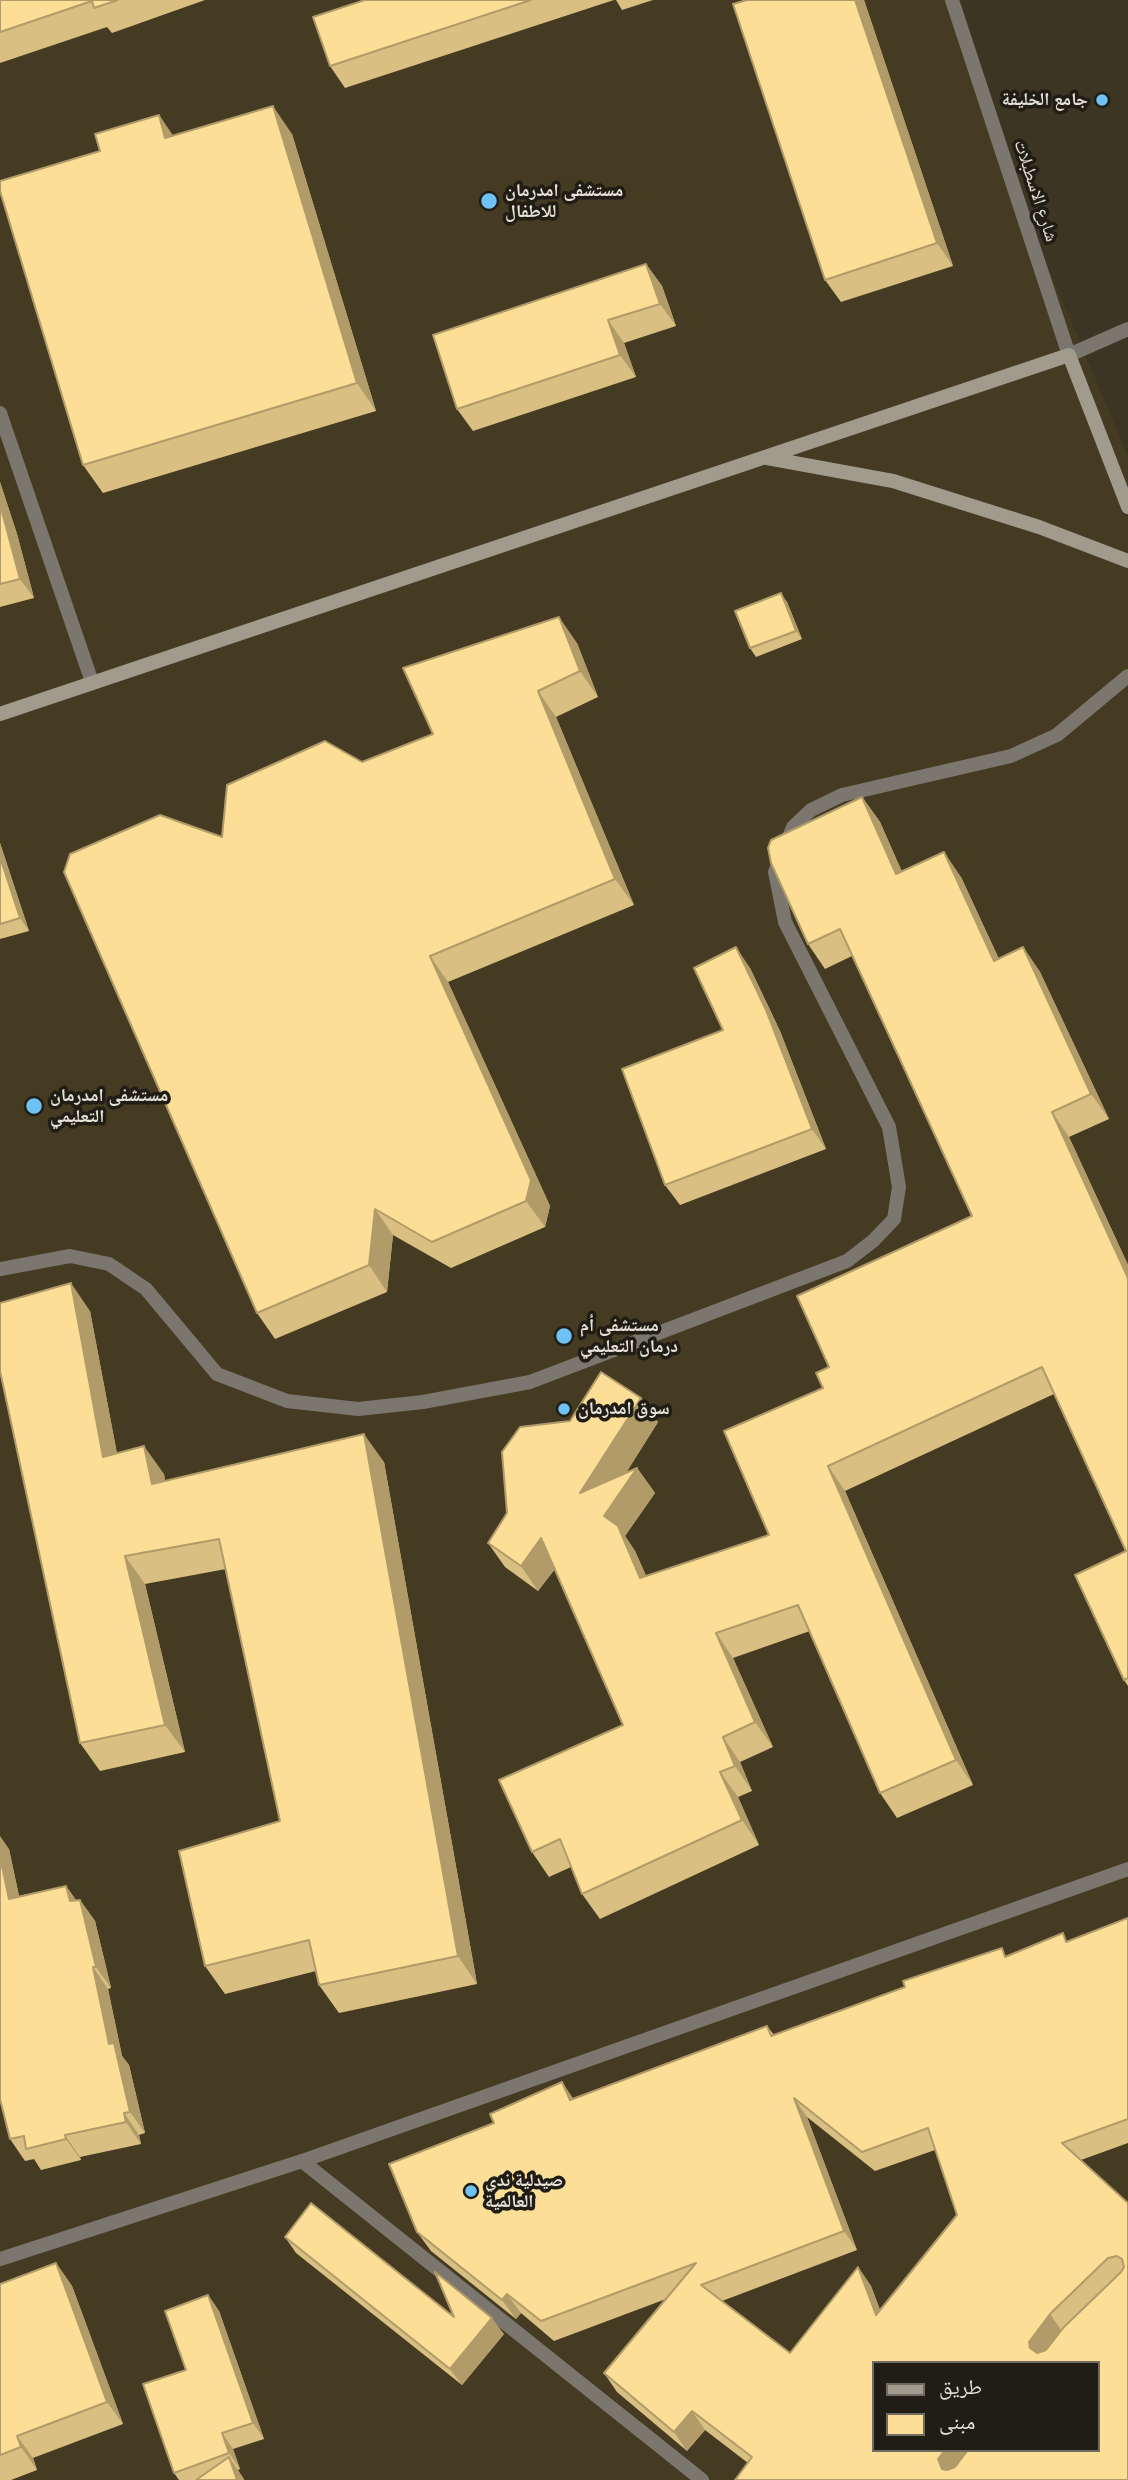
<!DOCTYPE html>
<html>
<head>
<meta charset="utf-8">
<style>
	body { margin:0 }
	#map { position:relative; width:1128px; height:2480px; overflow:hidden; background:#3c3523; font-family:"Varela Round","Noto Naskh Arabic",sans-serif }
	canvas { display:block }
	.legend { position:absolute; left:872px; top:2361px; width:228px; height:91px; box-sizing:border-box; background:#201d15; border:2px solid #706c63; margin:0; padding:9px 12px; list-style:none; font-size:21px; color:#e7e2d8 }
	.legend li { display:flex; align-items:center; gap:14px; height:35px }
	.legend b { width:35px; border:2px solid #706c63 }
</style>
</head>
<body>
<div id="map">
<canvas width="1128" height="2480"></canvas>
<ul class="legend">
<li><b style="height:9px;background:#a19b8e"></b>طريق</li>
<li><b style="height:19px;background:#fcde96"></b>مبنى</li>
</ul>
</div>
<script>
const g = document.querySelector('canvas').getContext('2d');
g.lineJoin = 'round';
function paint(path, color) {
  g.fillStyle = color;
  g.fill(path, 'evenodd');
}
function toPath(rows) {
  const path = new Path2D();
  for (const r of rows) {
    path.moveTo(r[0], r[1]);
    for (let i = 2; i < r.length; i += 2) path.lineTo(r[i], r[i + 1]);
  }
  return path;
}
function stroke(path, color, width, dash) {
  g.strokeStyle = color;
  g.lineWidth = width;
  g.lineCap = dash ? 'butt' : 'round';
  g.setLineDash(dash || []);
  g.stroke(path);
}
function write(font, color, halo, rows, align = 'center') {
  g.font = font + ' "Varela Round","Noto Naskh Arabic",sans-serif';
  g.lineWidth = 7;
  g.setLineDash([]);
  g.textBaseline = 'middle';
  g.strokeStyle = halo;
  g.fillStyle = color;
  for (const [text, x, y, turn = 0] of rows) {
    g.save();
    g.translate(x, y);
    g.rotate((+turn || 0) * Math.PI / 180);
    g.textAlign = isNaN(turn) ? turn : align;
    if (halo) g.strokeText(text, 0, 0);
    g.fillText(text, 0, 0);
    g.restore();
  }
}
paint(toPath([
	[0,0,953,0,1013,184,1128,456,1128,2480,0,2480],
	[874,2363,1098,2363,1098,2450,874,2450]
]), '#453b22');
stroke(toPath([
	[0,1269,70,1256,109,1264,146,1289,217,1374,287,1401,358,1409,423,1402,530,1382,847,1261,873,1241,894,1219,899,1187,889,1127,785,922,775,872,793,827,811,810,842,795,1011,756,1057,735,1128,676]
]), '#7b776e', 14);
stroke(toPath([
	[0,413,92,682],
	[302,2161,702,2480]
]), '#7b776e', 14);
stroke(toPath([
	[952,0,1069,355,1128,329],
	[0,2259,302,2161,1128,1869]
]), '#7b776e', 14);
stroke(toPath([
	[767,458,893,481,1039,527,1128,561],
	[0,714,1069,355,1128,507]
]), '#a19b8e', 14);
paint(toPath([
	[0,0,205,0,112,33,107,27,0,63],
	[365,0,614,0,345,88,330,66],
	[616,0,653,0,622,10],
	[864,0,953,266,841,302,825,280],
	[159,115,173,136,292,134,376,411,103,493,83,465,100,151],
	[646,264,662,286,676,326,624,343,636,377,473,431,457,409],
	[0,482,17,534,34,598,0,607],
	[787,602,802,639,756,657,750,648],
	[577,643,598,697,556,717,634,905,448,982,550,1206,545,1227,451,1268,393,1235,387,1292,275,1339,257,1313,222,837,362,762,433,734],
	[862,797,880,822,902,872,961,877,999,959,1023,947,1040,972,1109,1119,1069,1137,1128,1265,1128,1686,1124,1680,1126,1551,1054,1394,845,1491,973,1785,897,1818,880,1793,810,1631,733,1658,773,1747,740,1762,752,1791,738,1797,759,1845,600,1919,582,1894,571,1867,549,1877,532,1852,623,1725,555,1569,538,1591,505,1567,488,1543,570,1421,658,1422,626,1473,637,1468,655,1493,625,1536,635,1551,646,1576,769,1535,823,1388,829,1367,972,1216,852,956,825,969,808,944],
	[0,843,29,931,0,939],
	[750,968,780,1031,826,1149,680,1205,665,1185,723,1030],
	[90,1311,117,1454,164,1474,165,1481,384,1462,477,1984,339,2013,319,1985,316,1971,225,1994,205,1966,280,1821,226,1569,145,1584,185,1752,100,1771,80,1743],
	[9,1849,19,1896,66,1886,76,1900,80,1900,95,1921,111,1988,108,1989,122,2056,129,2065,145,2133,139,2135,141,2144,80,2157,81,2160,41,2170,34,2159,25,2161,10,2139],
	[1128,1918,1128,2143,1081,2160,1128,2203,1128,2480,748,2463,705,2430,687,2451,617,2392,604,2373,666,2299,554,2341,521,2313,516,2319,431,2251,417,2232,494,2123,574,2099,767,2026,774,2035,1007,1956,1068,1941],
	[807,2117,875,2171,935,2150,957,2215,880,2310,871,2286,858,2267,790,2353,722,2301,857,2250],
	[1098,2363,1098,2450,874,2450],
	[285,2237,454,2317,504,2334,462,2385,296,2253],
	[56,2263,72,2286,123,2424,33,2458,37,2470,11,2480,0,2480,0,2284],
	[208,2295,219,2311,264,2439,233,2449,240,2469,238,2470,244,2480,179,2480,174,2473,186,2370]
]), '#d9bf81');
paint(toPath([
	[855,0,864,0,953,266,937,243],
	[273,106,292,134,376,411,357,383],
	[159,115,178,143,165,138],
	[646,264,662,286,676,326,660,304],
	[608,320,624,343,636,377,620,355],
	[0,482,17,534,34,598,20,579,0,504],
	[781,593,787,602,802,639,796,631],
	[559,617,577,643,598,697,580,671],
	[538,691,556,717,634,905,615,879],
	[862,797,880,822,914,899,896,874],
	[0,843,29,931,20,918,0,857],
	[944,852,961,877,1011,986,994,961],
	[736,947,750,968,780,1031,826,1149,812,1129],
	[1023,947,1040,972,1109,1119,1091,1094],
	[430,956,448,982,550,1206,545,1227,526,1201],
	[1052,1112,1069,1137,1128,1265,1128,1278],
	[375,1209,393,1235,387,1292,369,1265],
	[71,1283,90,1311,123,1485,103,1457],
	[641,1398,658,1422,597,1518,580,1493],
	[364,1434,384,1462,477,1984,458,1956],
	[144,1446,164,1474,171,1512,152,1484],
	[828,1466,845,1491,973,1785,956,1760],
	[637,1468,655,1493,625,1536,635,1551,658,1602,640,1578,604,1516],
	[541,1538,559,1563,538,1591,521,1566],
	[125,1556,145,1584,185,1752,165,1725],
	[716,1633,733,1658,773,1747,755,1722],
	[723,1737,740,1762,752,1791,735,1766],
	[720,1772,738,1797,759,1845,742,1820],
	[0,1836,9,1849,24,1920,9,1899,0,1857],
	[66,1886,81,1907,80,1900,95,1921,111,1988,96,1967,70,1901],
	[93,1967,108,1989,122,2056,129,2065,145,2133,130,2112,109,2044],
	[562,2082,575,2101,570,2100],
	[794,2098,807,2117,857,2250,844,2231],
	[124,2113,139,2135,141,2144,126,2122],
	[65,2135,80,2157,81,2160,66,2139],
	[56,2263,72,2286,123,2424,107,2402],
	[858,2267,871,2286,889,2334,876,2315],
	[507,2294,521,2313,516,2319,502,2300],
	[208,2295,219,2311,264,2439,253,2423],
	[1050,2314,1063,2333,1043,2361,1030,2348,1029,2342],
	[492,2318,504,2334,462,2385,450,2369],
	[692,2411,705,2430,687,2451,674,2432],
	[222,2433,233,2449,240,2469,229,2453],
	[17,2436,33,2458,37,2470,21,2447],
	[945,2450,972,2450,952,2478,942,2469,938,2459],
	[229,2457,244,2479,244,2480,237,2480]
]), '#b09b69');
const building = toPath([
	[0,0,118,0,94,8,92,1,0,32,0,0],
	[365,0,531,0,330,66,313,17,365,0],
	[747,0,855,0,937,243,825,280,733,4,747,0],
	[273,106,357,383,83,465,0,191,0,181,100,151,95,134,159,115,165,138,273,106],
	[646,264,660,304,608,320,620,355,457,409,433,335,646,264],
	[0,504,20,579,0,584,0,504],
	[781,593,796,631,750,648,735,611,781,593],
	[559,617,580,671,538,691,615,879,430,956,531,1180,526,1201,432,1242,375,1209,369,1265,257,1313,64,872,70,854,160,815,222,837,227,785,325,741,362,762,433,734,403,668,559,617],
	[862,797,896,874,944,852,994,961,1023,947,1091,1094,1052,1112,1128,1278,1128,1678,1124,1680,1075,1575,1126,1551,1042,1367,828,1466,956,1760,880,1793,798,1605,716,1633,755,1722,723,1737,735,1766,720,1772,742,1820,582,1894,560,1839,532,1852,499,1780,623,1725,541,1538,521,1566,488,1543,507,1513,502,1452,520,1427,570,1421,601,1372,641,1398,580,1493,637,1468,604,1516,618,1526,640,1578,769,1535,724,1431,823,1388,816,1373,829,1367,797,1296,972,1216,840,929,808,944,771,863,768,848,771,840,862,797],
	[0,857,20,918,0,924,0,857],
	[736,947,766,1010,812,1129,665,1185,622,1069,723,1030,694,968,736,947],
	[71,1283,103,1457,144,1446,152,1484,364,1434,458,1956,319,1985,309,1940,205,1966,179,1851,280,1821,219,1539,125,1556,165,1725,80,1743,0,1371,0,1303,71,1283],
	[0,1857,9,1899,66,1886,70,1901,80,1900,96,1967,93,1967,109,2044,114,2043,130,2112,124,2113,126,2122,65,2135,66,2139,26,2149,24,2136,10,2139,0,2099,0,1857],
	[1128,1918,1128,2119,1062,2143,1128,2203,1128,2480,735,2480,752,2457,692,2411,674,2432,604,2373,696,2263,541,2321,507,2294,502,2300,417,2232,389,2164,494,2123,490,2114,562,2082,570,2100,767,2026,771,2036,905,1987,903,1981,1002,1948,1005,1957,1063,1933,1066,1942,1128,1918],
	[794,2098,862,2152,928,2128,957,2215,876,2315,858,2267,790,2353,701,2285,844,2231,794,2098],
	[1117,2256,1122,2259,1124,2267,1121,2272,1064,2327,1046,2350,1037,2353,1030,2348,1029,2342,1050,2314,1108,2258,1117,2256],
	[874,2363,1098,2363,1098,2450,968,2450,955,2467,947,2470,942,2469,938,2459,945,2450,874,2450,874,2363],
	[311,2203,454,2317,435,2272,492,2318,450,2369,285,2237,311,2203],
	[56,2263,107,2402,17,2436,21,2447,0,2455,0,2284,56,2263],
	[208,2295,253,2423,222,2433,229,2453,174,2473,143,2384,186,2370,165,2311,208,2295],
	[229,2457,237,2480,196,2480,229,2457]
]);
paint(building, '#fcde96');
stroke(building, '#b09b69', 2);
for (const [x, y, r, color] of [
	[1102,100,7,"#6fc2f4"],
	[489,201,9,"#6fc2f4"],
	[34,1106,9,"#6fc2f4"],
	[564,1336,9,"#6fc2f4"],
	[564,1409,7,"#6fc2f4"],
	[471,2191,7,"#6fc2f4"]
]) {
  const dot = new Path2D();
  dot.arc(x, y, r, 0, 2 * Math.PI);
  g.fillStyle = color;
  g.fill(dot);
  stroke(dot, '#201d15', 2.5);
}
write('bold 18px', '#e7e2d8', '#201d15', [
	["جامع الخليفة",1088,100,"right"],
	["مستشفى امدرمان",505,191],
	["للاطفال",505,212],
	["مستشفى امدرمان",50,1096],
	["التعليمي",50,1117],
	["مستشفى أم",580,1326],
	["درمان التعليمي",580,1347],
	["سوق امدرمان",578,1409],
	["صيدلية ندي",485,2181],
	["العالمية",485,2202]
], 'left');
write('18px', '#e7e2d8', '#201d15', [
	["شارع الاسطبلات",1035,191,72]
]);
</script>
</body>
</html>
